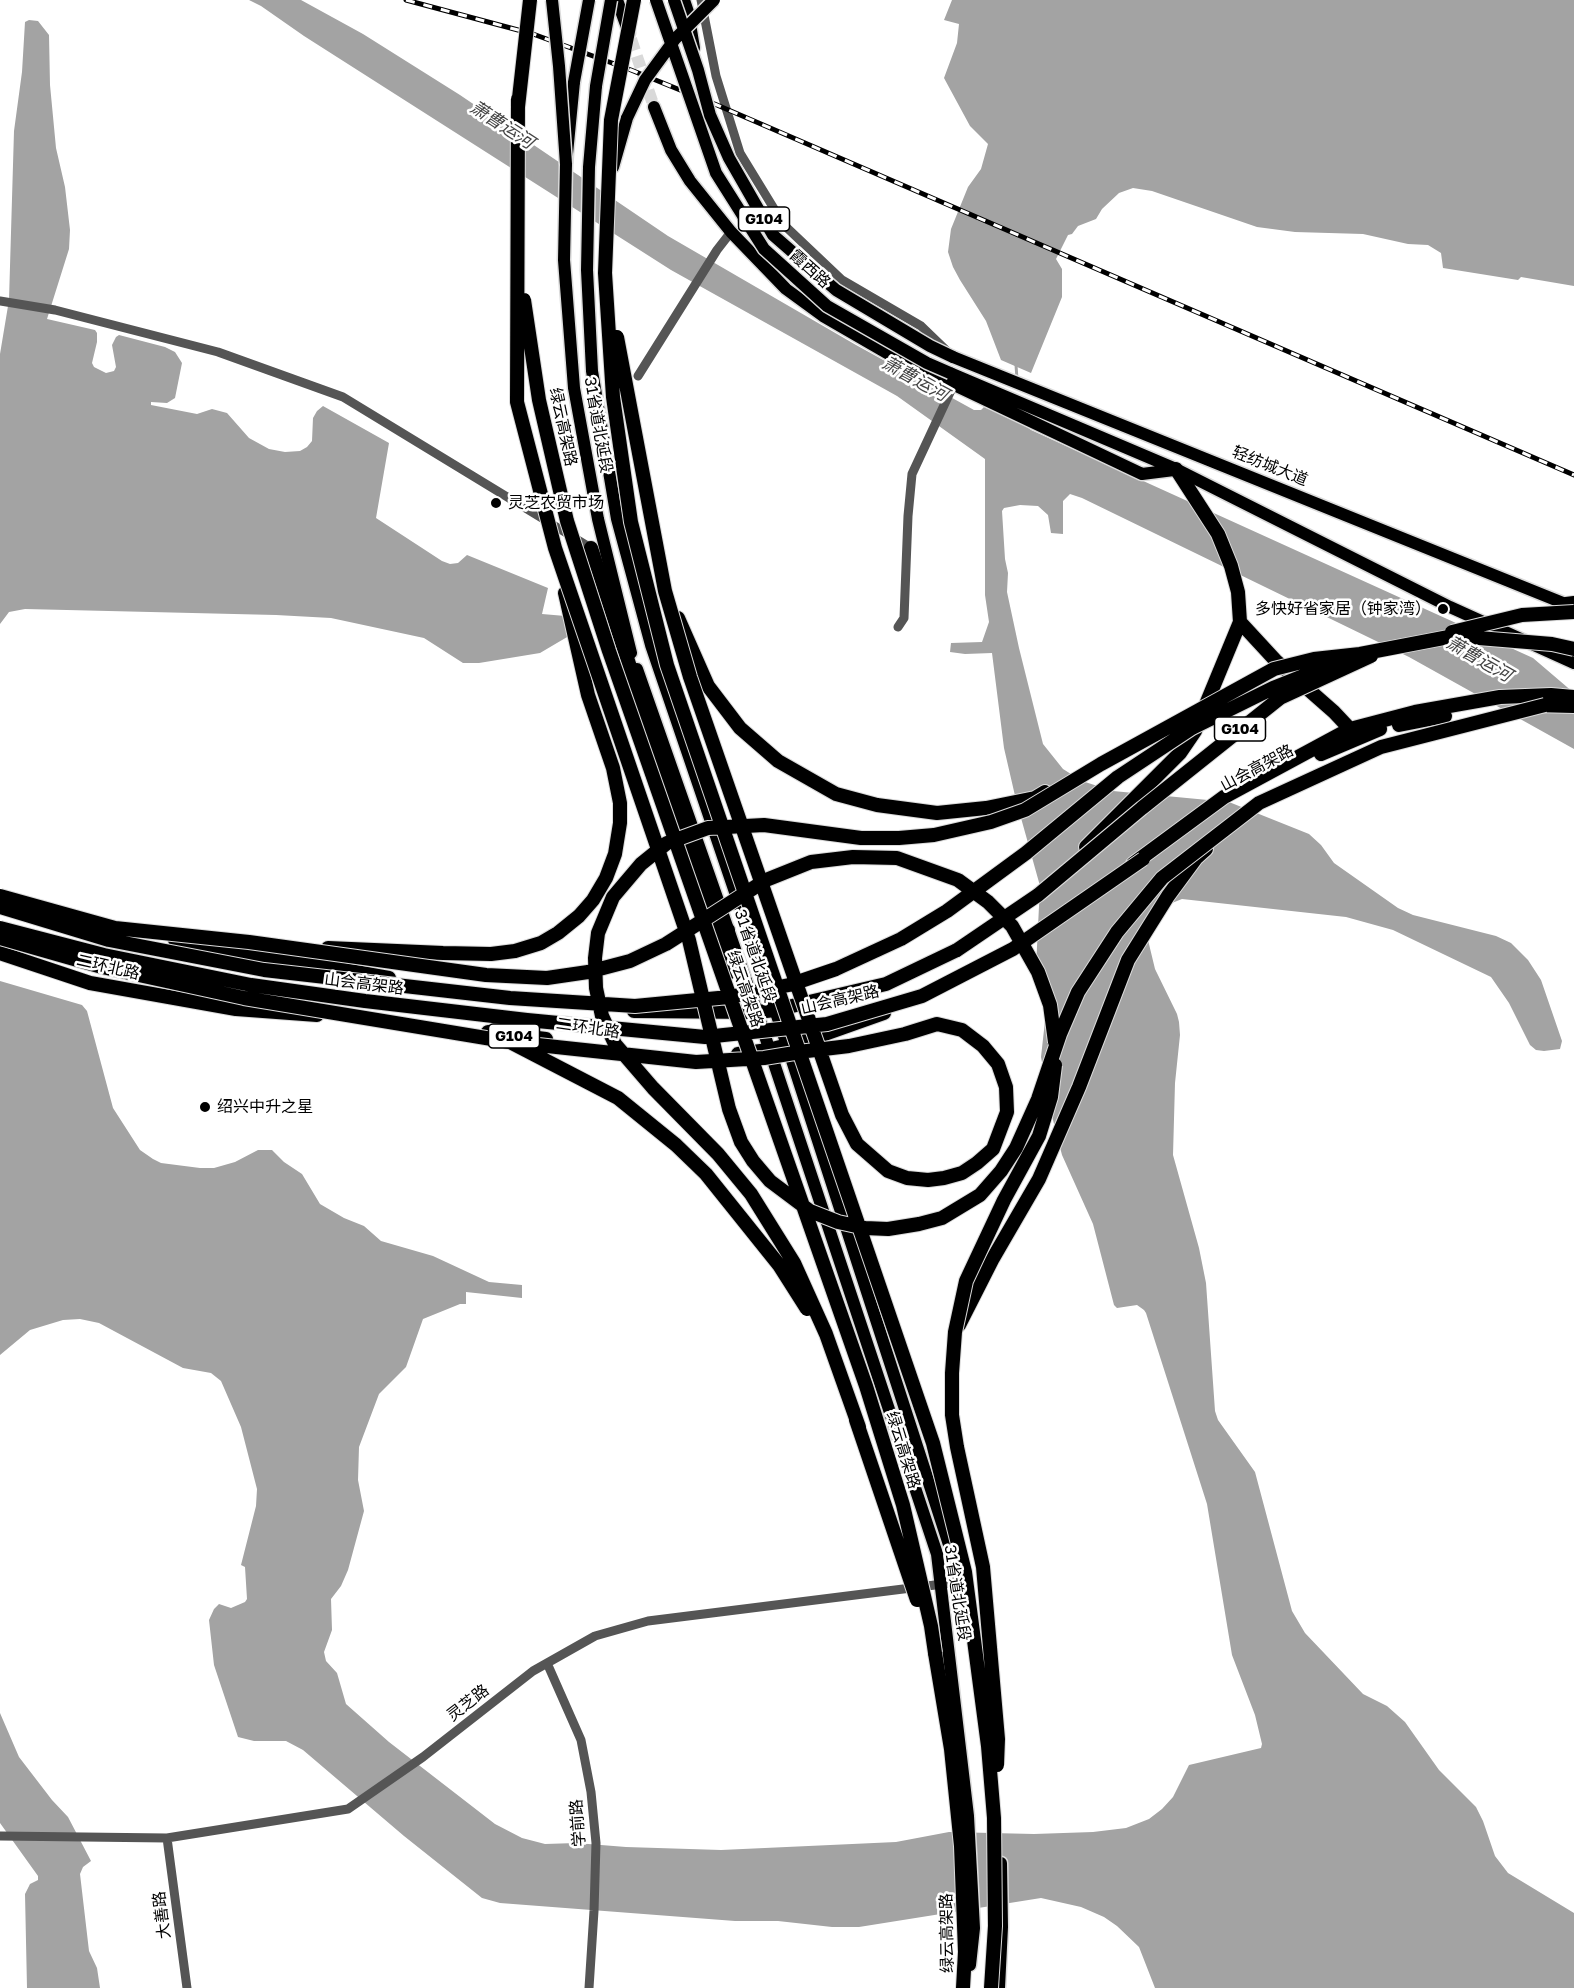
<!DOCTYPE html>
<html>
<head>
<meta charset="utf-8">
<style>
	body { margin:0 }
	canvas { display:block; background:#fff }
</style>
</head>
<body>
<canvas width="1574" height="1988"></canvas>
<script>
const g = document.querySelector('canvas').getContext('2d');
g.lineJoin = 'round';
function paint(path, color) {
  g.fillStyle = color;
  g.fill(path, 'evenodd');
}
function toPath(rows) {
  const path = new Path2D();
  for (const r of rows) {
    path.moveTo(r[0], r[1]);
    for (let i = 2; i < r.length; i += 2) path.lineTo(r[i], r[i + 1]);
  }
  return path;
}
function stroke(path, color, width, dash) {
  g.strokeStyle = color;
  g.lineWidth = width;
  g.lineCap = dash ? 'butt' : 'round';
  g.setLineDash(dash || []);
  g.stroke(path);
}
function write(font, color, halo, rows, align = 'center') {
  g.font = font + ' "Golos Text","Noto Sans SC",sans-serif';
  g.lineWidth = 5;
  g.setLineDash([]);
  g.textBaseline = 'middle';
  g.strokeStyle = halo;
  g.fillStyle = color;
  for (const [text, x, y, turn = 0] of rows) {
    g.save();
    g.translate(x, y);
    g.rotate((+turn || 0) * Math.PI / 180);
    g.textAlign = isNaN(turn) ? turn : align;
    if (halo) g.strokeText(text, 0, 0);
    g.fillText(text, 0, 0);
    g.restore();
  }
}
paint(toPath([
	[249,0,301,0,363,34,460,95,668,236,856,345,974,410,981,410,984,407,1020,421,1031,430,1533,658,1574,693,1574,749,1409,657,1082,498,1070,494,1063,501,1063,534,1051,533,1048,515,1038,506,1020,505,1004,508,1002,511,1005,559,1008,573,1007,592,1019,648,1043,744,1063,769,1082,781,1113,791,1229,802,1309,834,1321,845,1334,863,1398,908,1413,915,1496,936,1511,943,1528,960,1541,980,1562,1041,1560,1049,1544,1051,1536,1050,1530,1045,1509,1003,1491,977,1393,930,1346,917,1182,899,1172,903,1151,931,1148,940,1155,969,1177,1014,1179,1022,1180,1035,1175,1083,1173,1155,1199,1248,1206,1283,1215,1411,1218,1420,1255,1472,1292,1611,1305,1633,1363,1694,1387,1706,1405,1722,1439,1770,1476,1807,1483,1821,1495,1856,1508,1873,1574,1913,1574,1988,1155,1988,1139,1947,1117,1926,1104,1917,1081,1907,1041,1898,859,1927,832,1927,778,1921,735,1921,500,1903,482,1898,404,1836,303,1750,286,1741,254,1741,238,1737,214,1665,209,1620,214,1609,219,1604,231,1608,245,1602,247,1599,245,1567,241,1565,256,1506,257,1489,241,1427,221,1381,211,1373,183,1368,99,1323,80,1319,63,1320,30,1330,0,1355,0,981,82,1005,87,1011,113,1108,140,1150,153,1159,161,1163,200,1168,214,1168,235,1162,258,1150,272,1150,284,1162,302,1174,320,1204,344,1218,364,1226,381,1241,433,1256,489,1282,522,1285,522,1298,466,1292,466,1304,460,1304,423,1319,406,1367,379,1394,359,1447,358,1480,364,1511,348,1570,341,1586,331,1599,332,1630,324,1652,326,1661,337,1673,346,1704,389,1742,495,1824,522,1838,545,1844,576,1843,626,1847,721,1850,896,1842,949,1832,1034,1834,1093,1832,1126,1828,1149,1819,1162,1809,1173,1797,1189,1765,1261,1748,1262,1744,1255,1715,1232,1655,1207,1504,1146,1313,1144,1310,1137,1305,1117,1308,1114,1305,1093,1224,1062,1155,1052,1116,1041,1057,1046,1012,1036,967,1040,886,1016,800,1004,748,992,653,965,654,950,652,951,643,982,642,989,622,985,595,985,459,897,396,671,270,304,36,261,6],
	[952,0,1574,0,1574,286,1521,277,1518,280,1443,268,1441,253,1428,245,1408,244,1363,234,1295,232,1257,227,1152,191,1133,188,1119,193,1102,209,1096,219,1078,226,1072,234,1068,235,1056,259,1062,269,1062,297,1031,373,1001,360,986,321,960,280,953,267,948,252,951,229,968,187,981,169,988,144,970,126,944,78,957,43,959,24,944,20],
	[29,20,38,21,49,35,50,85,56,148,65,187,70,230,69,249,47,319,95,330,97,333,97,342,92,363,94,367,106,373,114,371,116,367,112,345,116,337,119,335,165,347,175,352,182,363,175,398,167,403,151,402,151,405,197,414,212,409,227,413,249,438,269,449,285,452,300,451,307,447,312,441,313,418,317,411,323,406,389,443,376,518,442,561,450,564,458,563,467,555,548,588,542,614,577,617,579,630,540,653,479,663,463,663,424,638,331,618,276,615,25,609,9,612,0,624,0,354,9,300,14,131,22,72,25,22],
	[0,1713,19,1757,52,1800,68,1817,91,1861,83,1867,80,1874,89,1951,97,1968,100,1988,27,1988,25,1894,30,1884,38,1880,38,1876,0,1823]
]), '#a3a3a3');
stroke(toPath([
	[1016,365,1017,379]
]), '#a3a3a3', 3);
stroke(toPath([
	[631,39,654,107]
]), '#d9d9d9', 12, [12, 6]);
const major = toPath([
	[617,0,629,33],
	[684,0,688,12,694,48],
	[574,82,566,164,564,260,574,388,598,519,631,653],
	[596,86,589,167,587,270,592,371,617,519,651,645,787,1045,951,1551,964,1600],
	[654,107,671,150,690,181,731,232,786,289,823,316,887,353,1142,474,1174,470],
	[613,167,627,118],
	[953,357,1573,607],
	[950,373,1176,469,1450,607,1574,663],
	[637,669,757,1012,937,1554,968,1816,974,1928,970,1965],
	[999,1988,1002,1927,1001,1863]
]);
const highway = toPath([
	[591,548,730,972],
	[1566,604,1574,603],
	[678,618,708,686,740,728,778,761,836,794,877,805,937,813,986,808,1035,798,1045,792],
	[1240,622,1276,661,1334,712,1350,729],
	[1534,705,1574,706],
	[1399,725,1445,716],
	[1321,754,1380,729],
	[1086,847,1180,753,1195,731,1240,622,1238,592,1231,566,1218,534,1176,469],
	[1133,864,1224,797,1350,729,1415,712,1500,697,1551,695,1574,697],
	[728,930,729,955],
	[175,940,389,978],
	[328,948,443,953,491,954,515,951,541,943,558,933,579,916,593,900,606,878,615,854,620,823,620,803,613,768,588,695,565,593],
	[0,953,90,983,236,1009,317,1015],
	[634,1011,757,1012,775,1010,886,984,957,950],
	[488,1032,546,1039],
	[738,1054,768,1050,808,1040,884,1013],
	[959,1325,992,1260,1039,1179,1079,1087,1128,960,1168,896,1196,858,1206,849],
	[935,1653,951,1749,961,1846,965,1952,963,1988]
]);
stroke(major, '#dbdbdb', 15);
stroke(highway, '#dbdbdb', 16);
stroke(toPath([
	[701,0,716,76,740,153,784,225,842,280,921,326,949,353],
	[0,301,55,310,218,352,343,397,591,548],
	[638,376,717,250,731,232],
	[898,627,904,618,908,516,912,474,953,386],
	[547,1663,581,1740,591,1792,596,1843,594,1911,589,1988],
	[0,1836,167,1838,348,1809,423,1757,533,1671,595,1636,648,1621,959,1582],
	[167,1838,187,1988]
]), '#555', 9);
stroke(major, '#000', 12);
stroke(highway, '#000', 14);
const rail = toPath([
	[406,0,533,34,631,70,717,105,1574,475]
]);
stroke(rail, '#000', 5);
stroke(rail, '#fff', 3, [9]);
const majorBridge = toPath([
	[552,0,559,66,566,164],
	[656,0,716,173,764,249,827,306,927,363,950,373],
	[674,0,698,70,710,115,729,158,773,235,836,290,930,346,953,357],
	[574,82,589,0],
	[596,86,611,0],
	[627,118,645,80,675,39,714,0]
]);
const highwayBridge = toPath([
	[634,0,611,120,605,273,613,397,631,522,667,665,933,1443,965,1572,988,1746,994,1818,995,1926,991,1988],
	[518,99,517,402,555,548,689,940,729,1109,741,1142,753,1161,770,1181,810,1211,838,1222,865,1228,888,1229,919,1224,942,1218,980,1195,1001,1171,1016,1148,1038,1099,1060,1034,1078,992,1117,932,1162,878,1259,803,1381,747,1545,705],
	[518,107,530,0],
	[524,300,539,400,567,521,609,651,866,1386,903,1505,931,1626,935,1653],
	[1452,632,1522,615,1574,612],
	[0,896,115,928,249,942,486,975,547,978,588,972,630,961,666,944,766,880,811,862,853,857,897,858,958,880,988,902,1012,926,1038,972,1050,1005,1055,1042],
	[0,907,109,940,264,970,510,998,635,1006,729,997,789,985,836,969,901,939,947,911,1026,853,1118,777,1192,728,1273,688,1341,661],
	[0,928,104,955,251,985,365,1001,527,1020,705,1037,827,1024,922,996,1013,949,1143,859],
	[0,938,102,967,244,998,510,1042,618,1098,676,1145,706,1174,779,1265,807,1309],
	[957,950,1038,895,1142,808,1280,698,1371,656],
	[510,1042,696,1062,764,1058,807,1051,849,1046,905,1034,937,1024,962,1030,983,1046,998,1064,1006,1087,1007,1112,993,1149,977,1163,962,1173,944,1178,928,1180,907,1178,888,1171,857,1144,842,1115,690,677,665,591,617,337],
	[856,1420,917,1600],
	[859,1427,826,1334,794,1263,751,1194,718,1154,653,1088,615,1044,602,1016,596,988,595,958,598,933,613,897,641,864,667,843,708,828,764,825,861,838,899,838,934,835,991,822,1025,810,1101,764,1274,669,1314,659,1360,654,1454,636,1552,644,1574,649],
	[997,1765,998,1739,983,1567,957,1447,952,1415,952,1373,955,1332,966,1281,1004,1200,1039,1136,1051,1097,1055,1065]
]);
stroke(majorBridge, '#dbdbdb', 15, []);
stroke(highwayBridge, '#dbdbdb', 16, []);
stroke(majorBridge, '#000', 12);
stroke(highwayBridge, '#000', 14);
for (const [x, y, r, color] of [
	[496,503,6,"#000"],
	[1443,609,6,"#000"],
	[205,1107,6,"#000"]
]) {
  const dot = new Path2D();
  dot.arc(x, y, r, 0, 2 * Math.PI);
  g.fillStyle = color;
  g.fill(dot);
  stroke(dot, '#fff', 2);
}
for (const [x, y, w] of [
	[764,219,51],
	[1240,729,51],
	[514,1036,51]
]) {
  const box = new Path2D();
  box.roundRect(x - w / 2, y - 12, w, 24, 4.5);
  g.fillStyle = '#fff';
  g.fill(box);
  stroke(box, '#000', 1.5);
}
write('bold 15px', '#000', null, [
	["G104",764,219],
	["G104",1240,729],
	["G104",514,1036]
]);
write('16px', '#000', '#fff', [
	["霞西路",810,269,42],
	["31省道北延段",598,425,80],
	["绿云高架路",563,427,78],
	["轻纺城大道",1270,466,22],
	["山会高架路",1257,768,-28],
	["31省道北延段",755,956,71],
	["二环北路",108,967,13],
	["山会高架路",364,984,7],
	["绿云高架路",745,989,71],
	["山会高架路",840,1000,-13],
	["二环北路",588,1028,8],
	["绿云高架路",903,1450,73],
	["31省道北延段",957,1593,81],
	["灵芝路",468,1703,-38],
	["学前路",578,1823,-94],
	["大善路",162,1915,-97],
	["绿云高架路",947,1933,-91]
]);
write('16px', '#000', '#fff', [
	["灵芝农贸市场",508,503],
	["多快好省家居（钟家湾）",1431,609,"right"],
	["绍兴中升之星",217,1107]
], 'left');
write('italic 18px', '#444', '#fff', [
	["萧曹运河",502,125,33],
	["萧曹运河",915,379,29],
	["萧曹运河",1479,659,30]
]);
</script>
</body>
</html>
